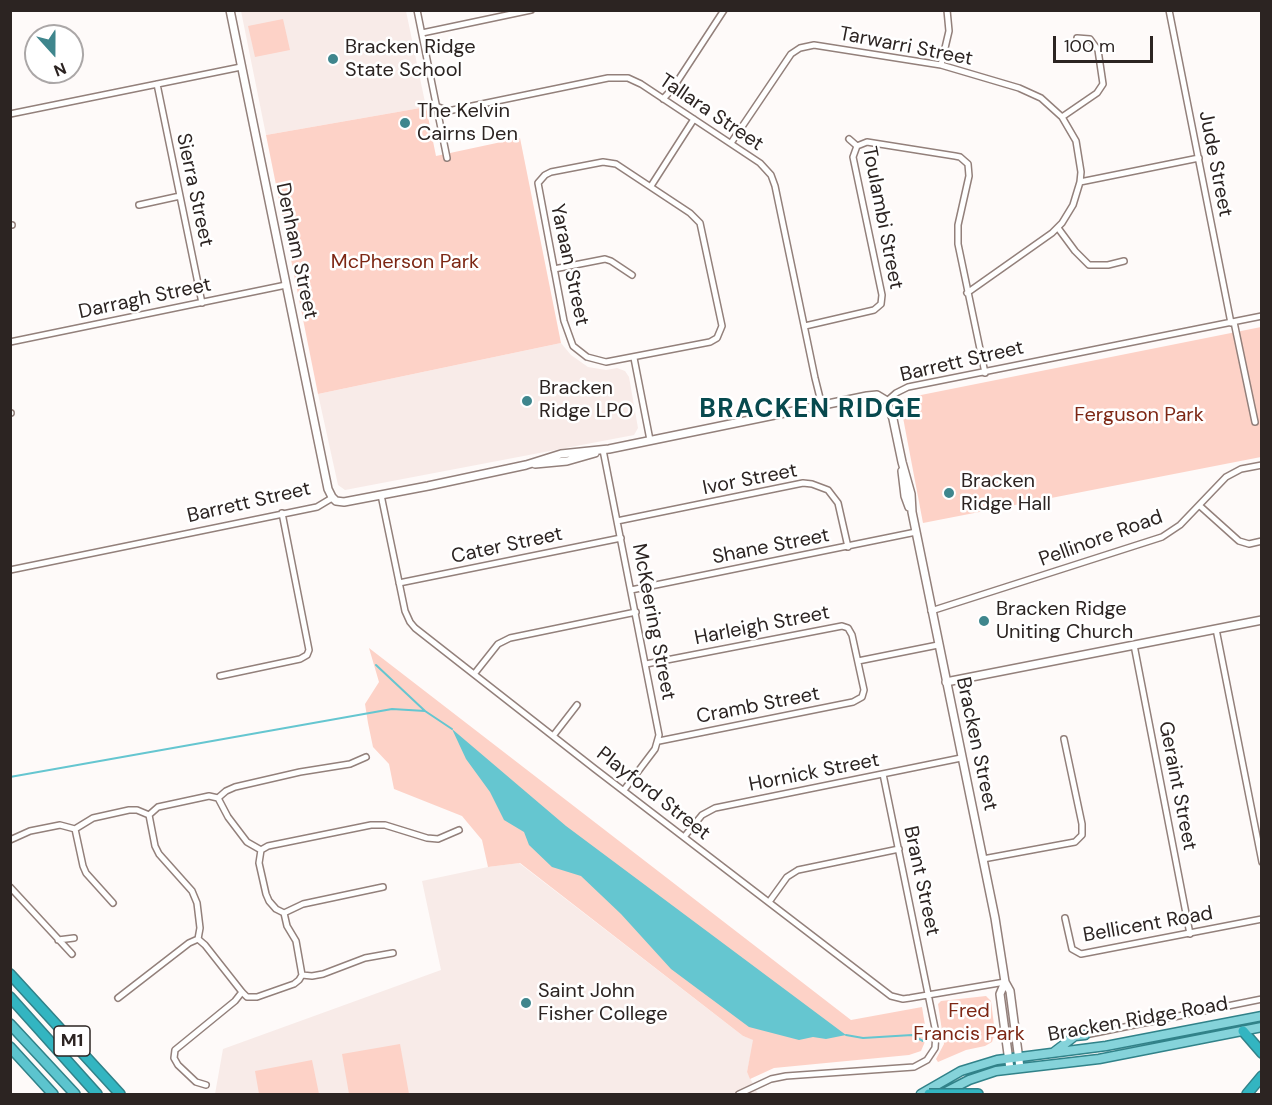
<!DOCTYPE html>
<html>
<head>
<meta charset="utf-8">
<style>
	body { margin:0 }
	#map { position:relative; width:1272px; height:1105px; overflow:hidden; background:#fefaf9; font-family:"DM Sans",sans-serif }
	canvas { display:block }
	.frame { position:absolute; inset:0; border:12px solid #2c2422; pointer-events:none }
	.north { position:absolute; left:24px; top:24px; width:60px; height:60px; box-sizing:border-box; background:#fff; border:2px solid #aba7a7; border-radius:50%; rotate:159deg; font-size:16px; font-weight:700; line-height:24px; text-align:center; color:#2c2422 }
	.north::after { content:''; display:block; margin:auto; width:21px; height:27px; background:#3f868d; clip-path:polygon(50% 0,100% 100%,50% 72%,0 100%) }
	.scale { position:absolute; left:1053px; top:36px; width:100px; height:27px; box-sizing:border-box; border:3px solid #2c2422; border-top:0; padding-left:8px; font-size:18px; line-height:21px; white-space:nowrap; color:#2c2422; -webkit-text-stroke:4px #fff; paint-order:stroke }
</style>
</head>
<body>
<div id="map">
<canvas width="1272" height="1105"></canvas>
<div class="frame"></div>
<div class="north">N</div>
<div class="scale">100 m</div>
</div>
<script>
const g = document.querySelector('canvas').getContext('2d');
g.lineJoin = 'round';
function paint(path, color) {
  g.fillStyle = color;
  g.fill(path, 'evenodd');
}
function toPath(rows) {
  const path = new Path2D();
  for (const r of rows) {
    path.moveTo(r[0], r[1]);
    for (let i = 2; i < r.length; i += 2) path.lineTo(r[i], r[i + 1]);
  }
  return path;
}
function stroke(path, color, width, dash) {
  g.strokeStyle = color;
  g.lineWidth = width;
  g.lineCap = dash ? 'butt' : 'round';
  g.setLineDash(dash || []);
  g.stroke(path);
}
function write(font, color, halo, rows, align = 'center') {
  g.font = font + ' "DM Sans",sans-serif';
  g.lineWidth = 5;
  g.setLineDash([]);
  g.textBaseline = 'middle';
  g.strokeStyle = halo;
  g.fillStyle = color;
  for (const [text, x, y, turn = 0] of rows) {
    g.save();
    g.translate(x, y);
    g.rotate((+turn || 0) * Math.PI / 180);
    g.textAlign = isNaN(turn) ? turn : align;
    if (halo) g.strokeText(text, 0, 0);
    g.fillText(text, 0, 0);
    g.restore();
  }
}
paint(toPath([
	[241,11,406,11,426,107,266,135],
	[561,343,571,355,588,367,606,370,617,368,625,371,629,377,638,428,634,435,345,490,338,485,318,394],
	[519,863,743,1036,754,1040,747,1072,758,1094,215,1094,223,1049,441,970,422,881,488,867]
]), '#f8ebe8');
paint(toPath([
	[283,19,290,50,255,57,248,26],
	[426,107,436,156,520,138,561,343,318,394,266,135],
	[1261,327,1261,457,923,523,901,407,902,402,906,398],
	[369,648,851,1020,922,1007,927,1037,921,1051,909,1055,774,1068,750,1079,747,1072,753,1040,743,1036,520,863,488,867,482,840,462,816,394,789,389,764,373,747,368,723,365,704,379,682],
	[986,996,991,1001,995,1033,992,1042,985,1046,966,1050,938,1062,936,1059,944,1044,938,1004,941,1001],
	[400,1044,409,1094,349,1094,342,1054],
	[312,1060,319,1094,259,1094,255,1071]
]), '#fdd2c7');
paint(toPath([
	[452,729,566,826,846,1035,826,1039,813,1037,799,1040,749,1027,671,969,621,914,581,876,552,867,529,845,524,832,504,820,490,792,466,759]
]), '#65c6d0');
stroke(toPath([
	[376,665,425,711,452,729],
	[10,777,392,709,425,711],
	[846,1035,863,1038,912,1035,923,1041]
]), '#65c6d0', 2);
const minor = toPath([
	[417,10,447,158],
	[1169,10,1231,323],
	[422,33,531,10],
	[941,65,949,31,947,10],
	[157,84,202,303],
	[663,99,673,88,724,10],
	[436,106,448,111,608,78,628,78,641,84,760,163,771,175,775,186,815,378,822,406],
	[10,114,241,67],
	[1062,117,1097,93,1103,84,1098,50,1090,39,1077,38],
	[849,139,857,146],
	[731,143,791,54,800,48,814,45,941,65,1019,88,1041,98,1062,117,1076,141,1081,172,1080,182,1073,205,1062,223,1052,233,967,293],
	[857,146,867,142,955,156,960,157,968,164,969,176,958,225,958,244,985,373],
	[603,162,616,164,690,213,700,223,722,326,717,338,710,342,606,362,587,357,573,346,564,321,538,183,545,175,551,172,603,162],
	[1080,182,1199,158],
	[651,186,694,119],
	[139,205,180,196],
	[10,225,12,225],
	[1058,228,1075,251,1089,265,1108,265,1124,261],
	[554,269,605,259,611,261,632,275],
	[1234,322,1255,422],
	[805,326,874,310,881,304,882,295,853,157,857,146],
	[10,342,286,285],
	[634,358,650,440],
	[887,401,896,393,908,387,1262,316],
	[10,413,11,413],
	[603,450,659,735,655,749,624,790],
	[381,495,405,611,410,622,415,628,595,769,891,996,903,999,910,998,1005,982],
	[1200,506,1239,541,1249,544,1262,541],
	[617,521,803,483,812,484,828,490,838,503,848,547],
	[10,570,317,507,332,498],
	[399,583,621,538],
	[631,590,916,532],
	[931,611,1162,537,1180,525,1226,477,1241,469,1262,465],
	[1216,629,1262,862],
	[1134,645,1190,934],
	[858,661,938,645],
	[646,664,842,626,848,628,852,635,864,690,862,697,853,702,659,741],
	[475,673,498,644,510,638,636,612],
	[220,676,300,659,307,655,309,650,282,513],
	[553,736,577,705],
	[209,796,218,798,228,817,247,842,261,850,259,863,266,894,269,901,276,909,284,913,287,926,296,941,302,975,299,980,294,984,257,997,247,997,242,992,205,945,198,939,200,928,197,903,192,891,159,854,155,846,149,815,158,807,209,796],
	[218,798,226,791,235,787,300,772,350,764,366,757],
	[75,829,83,866,86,873,113,903],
	[684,837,702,815,715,808,961,758],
	[10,840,30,831,60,825,75,829,93,818,129,810,137,810,149,815],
	[261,850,268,846,371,825,385,825,427,838,438,839,459,830],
	[983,859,1075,842,1082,835,1082,824,1064,739],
	[10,887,72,954],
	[769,902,787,877,798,870,899,849],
	[284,913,303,904,383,887],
	[1065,918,1072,949,1081,954,1262,919],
	[58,940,74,938],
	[302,975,312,976,323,974,365,958,393,953],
	[118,998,189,943,198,939],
	[1085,1035,1262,999],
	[206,1085,196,1082,178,1065,174,1058,175,1050,235,1001,242,992],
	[739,1094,771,1079,786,1076,914,1067,927,1060,935,1048,936,1033,883,774]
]);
const tertiary = toPath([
	[230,10,328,489,332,497,336,501,344,502,428,486,526,465,561,454,609,449,867,396,877,395,887,401,893,419,902,462,911,494,912,512,995,918,1005,982,1010,991,1020,1068],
	[535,464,567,461,595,453],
	[902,471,905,496,909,507],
	[946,682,1262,620],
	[1005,982,1000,994,1010,1069]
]);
const primary = toPath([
	[1054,1052,1075,1036,1085,1035],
	[921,1094,961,1071,997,1060,1106,1046,1262,1016],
	[942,1094,969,1080,996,1071,1099,1059,1262,1027]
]);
const trunk = toPath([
	[10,1024,75,1094],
	[10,1047,53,1094]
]);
const motorway = toPath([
	[10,974,120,1094],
	[10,997,97,1094],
	[1243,1031,1262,1053],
	[964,1094,978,1094],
	[1247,1094,1262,1076]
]);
stroke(minor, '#93807b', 8);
stroke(tertiary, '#93807b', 10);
stroke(primary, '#318289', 11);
stroke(trunk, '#318289', 12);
stroke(motorway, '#318289', 12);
stroke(minor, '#fff', 5);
stroke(tertiary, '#fff', 7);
stroke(primary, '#85d3da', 8);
stroke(trunk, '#5cc4ce', 9);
stroke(motorway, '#33b5c1', 9);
const motorwayBridge = toPath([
	[929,1094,964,1094]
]);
stroke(motorwayBridge, '#318289', 12, []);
stroke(motorwayBridge, '#33b5c1', 9);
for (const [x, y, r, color] of [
	[333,59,6,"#3f868d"],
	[405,123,6,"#3f868d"],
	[527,401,6,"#3f868d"],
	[949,493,6,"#3f868d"],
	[984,621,6,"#3f868d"],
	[526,1003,6,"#3f868d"]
]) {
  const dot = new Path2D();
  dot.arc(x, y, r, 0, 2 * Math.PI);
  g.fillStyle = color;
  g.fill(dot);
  stroke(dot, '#fff', 2);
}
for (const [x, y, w] of [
	[72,1041,36]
]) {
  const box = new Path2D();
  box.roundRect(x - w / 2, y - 15, w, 30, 4.5);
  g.fillStyle = '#fff';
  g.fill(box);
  stroke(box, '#2c2422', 1.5);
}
write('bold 18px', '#2c2422', null, [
	["M1",72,1041]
]);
write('20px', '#2c2422', '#fff', [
	["Tarwarri Street",906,47,11],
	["Tallara Street",711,113,34],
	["Jude Street",1215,164,79],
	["Sierra Street",194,190,78],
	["Toulambi Street",882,218,79],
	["Denham Street",296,251,78],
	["Yaraan Street",569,265,78],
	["Darragh Street",145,299,-12],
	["Barrett Street",962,362,-13],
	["Ivor Street",750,480,-11],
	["Barrett Street",249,503,-13],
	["Pellinore Road",1101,539,-20],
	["Cater Street",507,546,-12],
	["Shane Street",771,547,-11],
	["McKeering Street",653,622,79],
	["Harleigh Street",762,626,-11],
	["Cramb Street",758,706,-11],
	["Bracken Street",976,744,78],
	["Hornick Street",814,773,-11],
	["Geraint Street",1177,786,79],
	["Playford Street",653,794,38],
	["Brant Street",921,881,78],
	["Bellicent Road",1148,925,-10],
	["Bracken Ridge Road",1138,1020,-10]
]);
write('20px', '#2c2422', '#fff', [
	["Bracken Ridge",345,48],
	["State School",345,71],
	["The Kelvin",417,112],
	["Cairns Den",417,135],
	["Bracken",539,389],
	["Ridge LPO",539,412],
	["Bracken",961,482],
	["Ridge Hall",961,505],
	["Bracken Ridge",996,610],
	["Uniting Church",996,633],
	["Saint John",538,992],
	["Fisher College",538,1015]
], 'left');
write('20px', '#7d2714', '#fff', [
	["McPherson Park",405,263],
	["Ferguson Park",1139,416],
	["Fred",969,1012],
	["Francis Park",969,1035]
]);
g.letterSpacing = '1.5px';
write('bold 26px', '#07494e', '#fff', [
	["BRACKEN RIDGE",811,410]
]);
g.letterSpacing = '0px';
</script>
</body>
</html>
